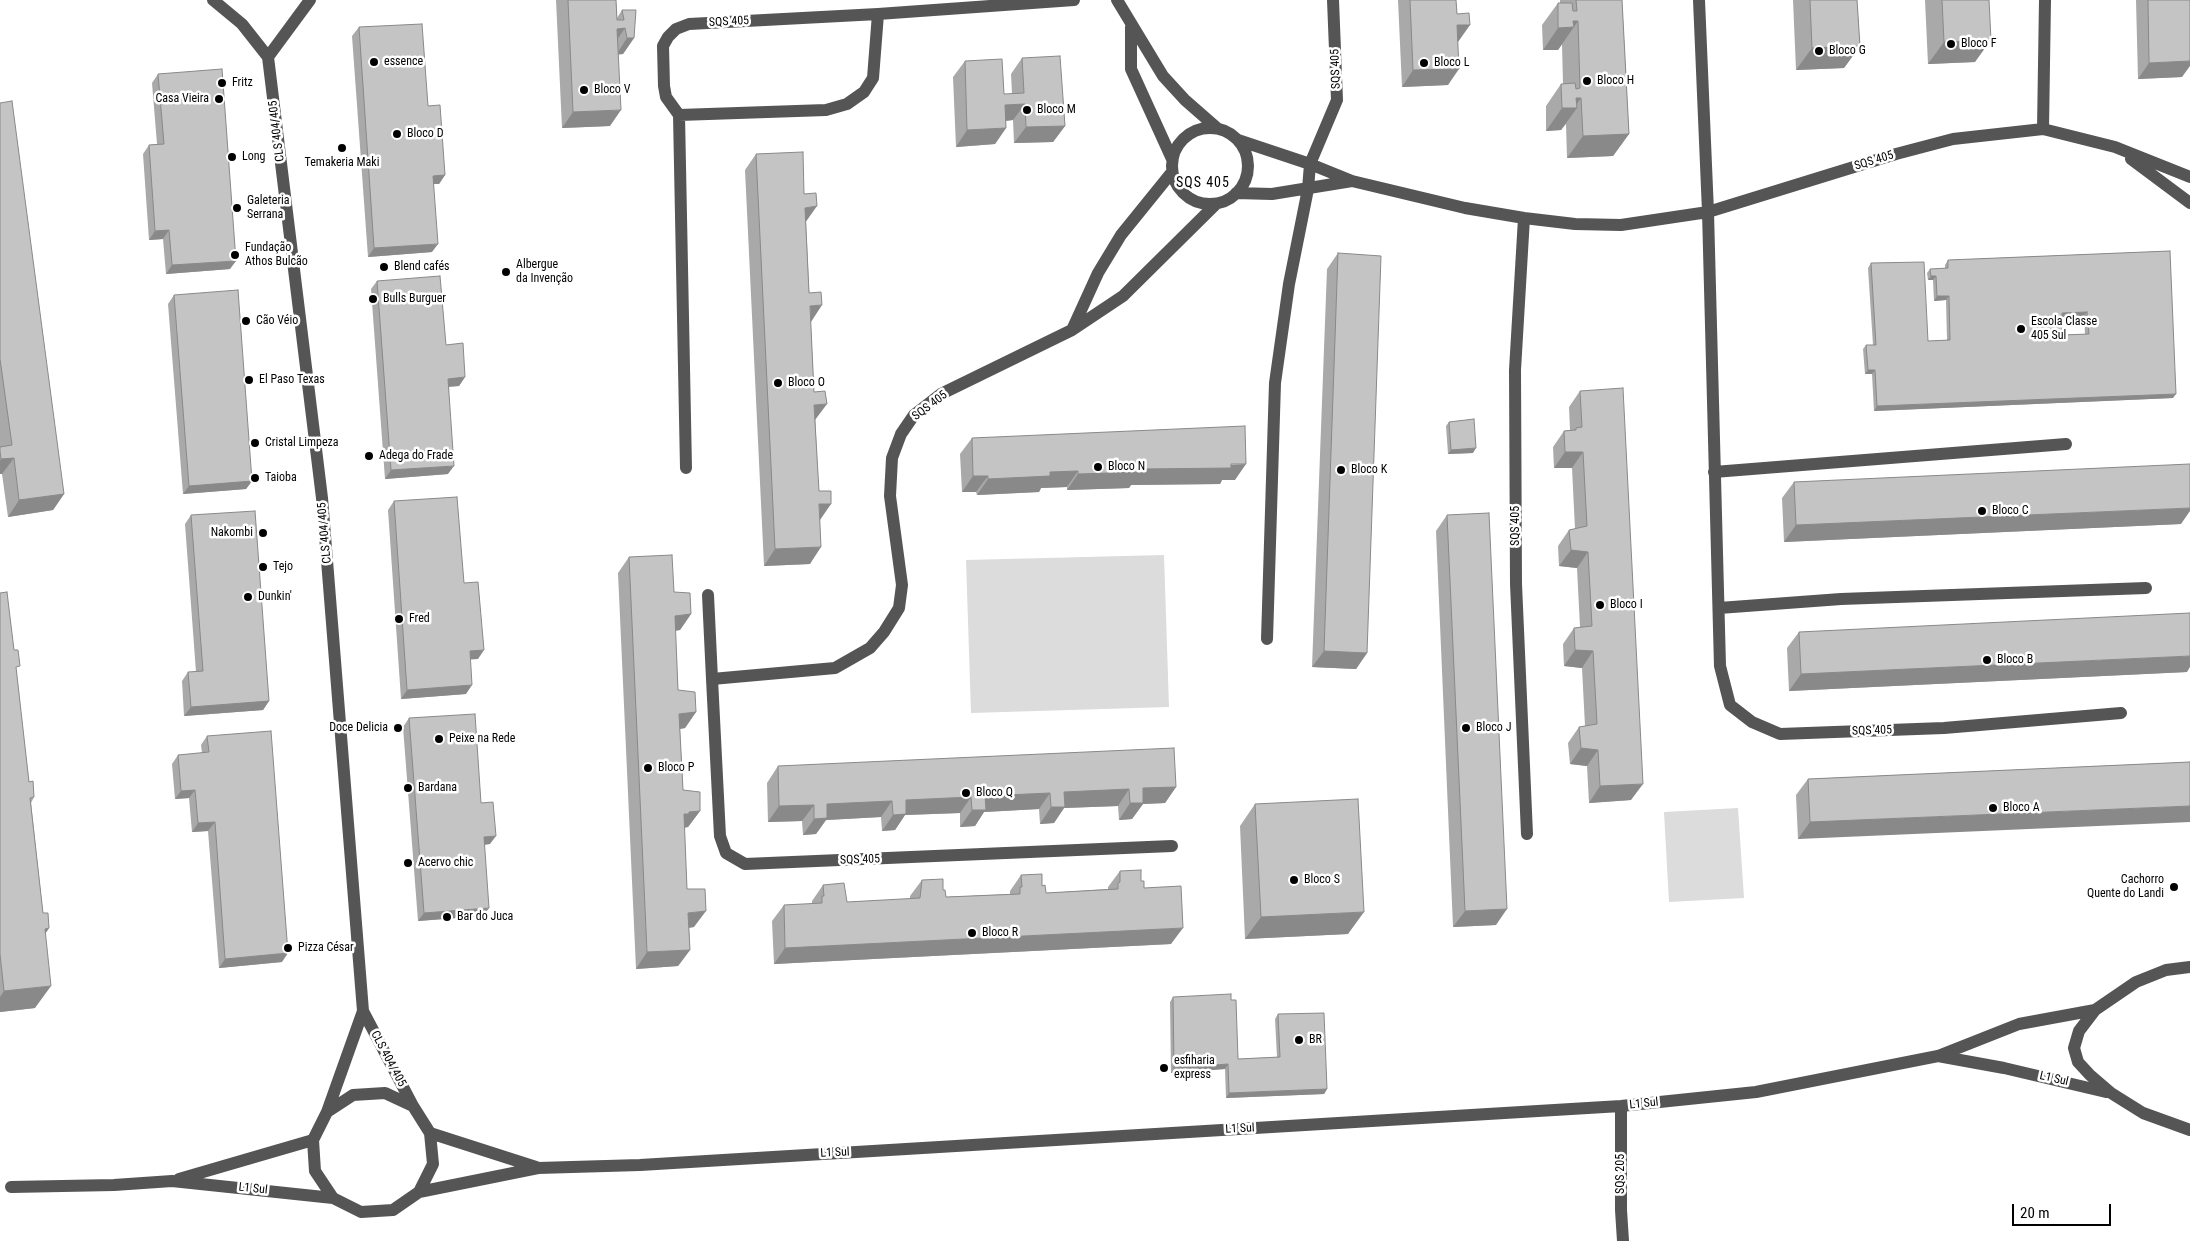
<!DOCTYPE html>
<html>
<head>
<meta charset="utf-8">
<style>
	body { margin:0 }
	#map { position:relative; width:2190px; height:1241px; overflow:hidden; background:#fff; font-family:"Roboto Condensed",sans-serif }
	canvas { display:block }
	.scale { position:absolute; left:2012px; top:1204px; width:99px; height:22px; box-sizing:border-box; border:2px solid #000; border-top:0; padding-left:6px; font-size:15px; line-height:18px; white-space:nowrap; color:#000; -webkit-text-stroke:4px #fff; paint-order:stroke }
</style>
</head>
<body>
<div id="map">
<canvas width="2190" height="1241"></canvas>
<div class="scale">20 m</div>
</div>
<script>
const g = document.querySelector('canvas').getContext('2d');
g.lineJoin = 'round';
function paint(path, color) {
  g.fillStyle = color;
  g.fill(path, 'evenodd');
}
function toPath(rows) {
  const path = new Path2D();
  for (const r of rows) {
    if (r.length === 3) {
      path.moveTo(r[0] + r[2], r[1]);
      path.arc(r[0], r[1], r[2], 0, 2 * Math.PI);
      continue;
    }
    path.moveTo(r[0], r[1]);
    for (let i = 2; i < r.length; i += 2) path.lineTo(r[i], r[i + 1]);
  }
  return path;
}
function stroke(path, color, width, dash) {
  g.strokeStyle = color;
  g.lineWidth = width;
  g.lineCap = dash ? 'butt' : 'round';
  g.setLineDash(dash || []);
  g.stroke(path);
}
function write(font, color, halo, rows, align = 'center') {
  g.font = font + ' "Roboto Condensed",sans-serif';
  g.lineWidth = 5;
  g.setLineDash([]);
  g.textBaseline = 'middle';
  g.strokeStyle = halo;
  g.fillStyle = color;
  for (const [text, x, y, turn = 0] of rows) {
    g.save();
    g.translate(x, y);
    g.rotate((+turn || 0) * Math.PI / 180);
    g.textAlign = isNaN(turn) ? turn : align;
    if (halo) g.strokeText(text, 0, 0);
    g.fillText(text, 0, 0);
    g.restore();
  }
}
paint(toPath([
	[1164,555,1169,707,971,713,966,560],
	[1738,808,1744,898,1669,902,1664,812]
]), '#dcdcdc');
stroke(toPath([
	[213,0,242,24,268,57],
	[1117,0,1163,76,1185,100,1217,128],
	[1699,0,1708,212,1720,666,1730,705,1752,722,1780,734,1944,728,2121,713],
	[1131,27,1131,69,1172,159],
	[268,57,322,498,363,1011,413,1106],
	[268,57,310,0],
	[679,115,826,110,847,104,864,92,873,78,878,14],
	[1210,166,38],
	[2043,129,2045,0],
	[1238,140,1310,164,1352,181,1465,208,1524,218,1575,224,1621,225,1708,212,1896,154,1953,139,2043,129,2115,147,2190,177],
	[2131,159,2190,203],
	[1236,193,1272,194,1352,181],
	[1524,218,1515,370,1516,584,1527,834],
	[1072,330,1098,273,1121,235,1172,172],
	[686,468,679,115,666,97,664,86,663,46,668,37,676,29,689,24,878,14,1074,0],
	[1714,472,2066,444],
	[708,595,712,679,835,668,870,648,884,632,899,608,902,585,890,496,892,458,901,434,914,415,941,394,1072,330,1123,296,1216,204],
	[1719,608,1841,599,2146,588],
	[1267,639,1275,383,1289,284,1308,189,1310,164,1337,100,1333,0],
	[712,679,720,836,726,853,745,864,1172,846],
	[2190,967,2166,970,2136,982,2095,1010,2079,1031,2074,1048,2078,1062,2090,1075,2111,1093,2143,1113,2190,1130],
	[1938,1056,2004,1068,2106,1092],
	[1621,1106,1621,1210,1623,1241],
	[327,1112,363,1011],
	[430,1133,536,1167],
	[179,1179,313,1140],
	[11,1187,114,1185,172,1181,333,1198],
	[419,1192,433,1164,430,1133,413,1106,385,1093,353,1095,327,1112,313,1140,315,1171,333,1198,361,1212,393,1210,419,1192,538,1168,640,1165,1621,1106,1756,1092,1938,1056,2019,1024,2095,1010]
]), '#555', 12);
paint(toPath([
	[556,0,616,0,617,18,622,10,634,38,623,54,618,54,610,126,562,128],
	[1398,0,1456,0,1458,42,1448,85,1402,87],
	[1560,0,1622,0,1629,134,1613,156,1567,158,1566,124,1561,130,1546,131,1546,106,1561,84,1563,84,1562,44,1558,50,1543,50,1542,25,1558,3,1560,3],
	[1793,0,1857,0,1860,46,1844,68,1796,70],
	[1925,0,1989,0,1975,62,1928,64],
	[2136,0,2190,0,2182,77,2138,79],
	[359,27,428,106,445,175,439,184,434,184,432,252,368,257,352,36],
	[1022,58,1065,126,1053,142,1014,143,1013,120,1006,121,1006,128,995,144,956,147,953,77,965,61,1004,94,1012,94,1011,74],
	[158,74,230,269,166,274,163,239,149,240,143,154,149,145,157,144,152,83],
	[0,103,64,494,53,510,8,517,2,474,0,474],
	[756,154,806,222,820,520,810,564,764,566,745,170],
	[2170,251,2173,398,1874,411,1872,374,1865,374,1863,349,1866,345,1873,345,1868,268,1871,263,1928,341,1947,340,1946,300,1934,301,1933,280,1928,280,1927,273,1930,269,1945,268,1945,265,1948,260],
	[2084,316,2085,334,2062,335,2062,317],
	[1338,253,1367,653,1356,669,1312,667,1327,269],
	[377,281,446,345,465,377,459,386,449,387,448,474,385,479,371,289],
	[174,295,252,481,246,489,183,494,168,304],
	[1580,391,1631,800,1589,803,1587,766,1570,764,1568,743,1579,727,1585,726,1582,668,1564,666,1563,644,1574,628,1580,627,1577,568,1559,566,1558,546,1569,530,1575,529,1572,468,1554,468,1553,447,1564,431,1570,430,1569,407],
	[1449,422,1473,453,1448,454,1446,426],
	[972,438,1235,480,1222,480,1220,484,1131,485,1129,488,1067,490,1067,487,1041,488,1039,492,977,495,976,492,962,492,960,454],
	[1794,482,2181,524,1784,542,1782,498],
	[394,501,464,583,478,659,470,659,466,694,401,699,388,510],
	[191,515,269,701,263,710,184,716,182,681,188,672,196,672,185,524],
	[1447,515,1496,925,1453,927,1436,531],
	[629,557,674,592,691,614,680,630,675,631,678,690,696,712,685,728,680,729,683,790,700,811,688,827,684,828,687,889,694,927,689,928,690,950,678,966,636,969,618,573],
	[0,593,16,671,29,782,34,797,31,803,43,913,49,928,45,934,35,1008,0,1012],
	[1799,632,2187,672,1789,691,1787,648],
	[409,718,481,803,490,844,484,845,483,916,418,921,403,727],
	[207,736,282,962,219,968,208,831,192,832,189,798,175,799,172,764,178,755,202,753,201,745],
	[2190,762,1798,839,1796,795,1808,779],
	[778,766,1176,787,1165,803,1143,804,1132,819,1119,820,1118,806,1064,808,1054,823,1040,824,1039,809,984,812,975,826,960,827,960,813,905,815,895,830,882,831,881,817,826,820,816,834,803,835,802,821,768,822,767,783],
	[1255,804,1348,934,1245,939,1240,826],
	[1120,871,1141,881,1171,944,774,964,772,921,784,905,812,904,812,901,823,885,847,902,910,899,910,896,922,880,943,890,946,897,1010,894,1010,891,1021,875,1042,886,1046,893,1108,889,1108,887],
	[1173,997,1231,1000,1238,1059,1277,1057,1275,1019,1278,1014,1327,1089,1324,1094,1226,1098,1225,1069,1171,1073,1170,1002]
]), '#a9a9a9');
paint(toPath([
	[1573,21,1578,21,1558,50,1543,50,1558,28],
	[1457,25,1470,25,1458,42,1446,41],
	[625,28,614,44,617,29],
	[627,38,634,38,623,54,616,55],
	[1991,40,1975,62,1928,64,1944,42],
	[1860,46,1844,68,1796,70,1812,48],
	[2190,61,2190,66,2182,77,2138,79,2149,63],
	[1459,69,1448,85,1402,87,1413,70],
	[1576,98,1581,98,1574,108,1577,108,1561,130,1546,131,1562,108],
	[1025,104,1013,120,994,122,1005,105],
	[621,110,610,126,562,128,573,112],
	[1065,126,1053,142,1014,143,1026,127],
	[1006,128,995,144,956,147,967,130],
	[1629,134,1613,156,1567,158,1583,136],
	[445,175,439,184,427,184,433,176],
	[817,206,805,223,805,208],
	[169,230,163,239,149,240,155,231],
	[438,244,432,252,368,257,374,248],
	[236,261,230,269,166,274,172,265],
	[1931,276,1936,276,1933,280,1928,280],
	[1937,296,1949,296,1946,300,1934,301],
	[822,305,811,322,810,306],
	[2087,312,2084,316,2059,317,2062,313],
	[1868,370,1875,370,1872,374,1865,374],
	[465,377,459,386,442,387,448,379],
	[2176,394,2173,398,1874,411,1877,406],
	[827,404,815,420,814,405],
	[1476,448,1473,453,1448,454,1451,450],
	[1565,452,1583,452,1572,468,1554,468],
	[14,458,2,474,0,474,0,461,1,459],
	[1246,464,1235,480,1222,480,1220,484,1131,485,1129,488,1067,490,1078,474,1140,469],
	[454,466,448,474,385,479,391,470],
	[1078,471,1067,487,1041,488,1039,492,977,495,988,479,1050,472],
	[973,476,988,476,976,492,962,492],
	[252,481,246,489,183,494,189,486],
	[64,494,53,510,8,517,19,500],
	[819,504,831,504,820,520],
	[2190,508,2190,511,2181,524,1784,542,1796,525],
	[821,547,810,564,764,566,775,549],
	[1571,550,1588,552,1577,568,1559,566],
	[691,614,680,630,664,632,675,616],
	[484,650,478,659,464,660,470,651],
	[1575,650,1593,651,1582,668,1564,666],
	[1324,651,1367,653,1356,669,1312,667],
	[2190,656,2190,667,2187,672,1789,691,1801,674],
	[472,685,466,694,401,699,407,690],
	[269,701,263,710,184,716,191,707],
	[696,712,685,728,668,731,679,714],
	[1581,748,1598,750,1587,766,1570,764],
	[1643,784,1631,800,1589,803,1600,786],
	[1176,787,1165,803,1143,804,1132,819,1119,820,1130,803,1143,788],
	[1129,789,1118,806,1064,808,1054,823,1040,824,1051,807,1064,792],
	[195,790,189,798,175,799,181,791],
	[1050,793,1039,809,984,812,975,826,960,827,972,810,985,796],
	[971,797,960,813,905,815,895,830,882,831,893,815,906,800],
	[892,801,881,817,826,820,816,834,803,835,814,819,827,804],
	[814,805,802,821,768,822,779,806],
	[2190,806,2190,822,1798,839,1810,822],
	[700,811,688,827,680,828,684,814,689,812],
	[215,822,208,831,192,832,198,823],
	[496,836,490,844,478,845,484,837],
	[489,908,483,916,418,921,424,913],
	[1507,909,1496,925,1453,927,1465,911],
	[706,911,694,927,677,929,688,913],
	[1364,912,1348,934,1245,939,1261,917],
	[49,928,34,951,45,929],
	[1183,928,1171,944,774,964,785,948],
	[690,950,678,966,636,969,647,952],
	[288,953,282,962,219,968,225,959],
	[51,986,35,1008,0,1012,0,997,4,991],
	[1228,1064,1225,1069,1171,1073,1174,1068],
	[1327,1089,1324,1094,1226,1098,1229,1093]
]), '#898989');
const building = toPath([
	[568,0,616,0,617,20,624,20,622,10,636,10,634,38,627,38,625,28,617,29,621,110,573,112,568,0],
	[1410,0,1456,0,1457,14,1469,13,1470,25,1457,25,1459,69,1413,70,1410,0],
	[1576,0,1622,0,1629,134,1583,136,1581,98,1576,98,1577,108,1562,108,1561,84,1575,83,1576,89,1580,88,1578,21,1573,21,1574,27,1558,28,1558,3,1572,3,1573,11,1577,11,1576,0],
	[1810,0,1857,0,1860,46,1812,48,1810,0],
	[1942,0,1989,0,1991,40,1944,42,1942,0],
	[2148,0,2190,0,2190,61,2149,63,2148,0],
	[422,24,428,106,440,105,445,175,433,176,438,244,374,248,359,27,422,24],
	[1060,56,1065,126,1026,127,1025,104,1005,105,1006,128,967,130,965,61,1002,59,1004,94,1024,93,1022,58,1060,56],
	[222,69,236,261,172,265,169,230,155,231,149,145,164,144,158,74,222,69],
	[12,101,64,494,19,500,14,458,1,459,0,451,0,447,12,445,0,359,0,103,12,101],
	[803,152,804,194,816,193,817,206,805,208,809,293,821,292,822,305,810,306,814,392,825,391,827,404,814,405,819,491,831,491,831,504,819,504,821,547,775,549,756,154,803,152],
	[2170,251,2176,394,1877,406,1875,370,1868,370,1866,345,1876,345,1871,263,1924,262,1928,341,1950,340,1949,296,1937,296,1936,276,1931,276,1930,269,1948,268,1948,260,2170,251],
	[2087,312,2089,334,2062,335,2062,313,2087,312],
	[1338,253,1381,256,1367,653,1324,651,1338,253],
	[440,276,446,345,463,343,465,377,448,379,454,466,391,470,377,281,440,276],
	[238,290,252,481,189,486,174,295,238,290],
	[1623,388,1643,784,1600,786,1598,750,1581,748,1579,727,1597,724,1593,651,1575,650,1574,628,1592,626,1588,552,1571,550,1569,530,1587,526,1583,452,1565,452,1564,431,1576,430,1576,428,1582,427,1580,391,1623,388],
	[1474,419,1476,448,1451,450,1449,422,1474,419],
	[1245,426,1246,464,1231,464,1231,468,1140,469,1140,472,1078,474,1078,471,1050,472,1050,476,988,479,988,476,973,476,972,438,1245,426],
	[2190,464,2190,508,1796,525,1794,482,2190,464],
	[457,497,464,583,478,582,484,650,470,651,472,685,407,690,394,501,457,497],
	[255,511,269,701,191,707,188,672,203,671,191,515,255,511],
	[1489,513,1507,909,1465,911,1447,515,1489,513],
	[672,555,674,592,690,593,691,614,675,616,678,690,695,692,696,712,679,714,683,790,700,792,700,811,689,812,689,814,684,814,687,889,705,889,706,911,688,913,690,950,647,952,629,557,672,555],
	[7,592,14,650,18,650,20,666,16,667,29,782,33,781,34,797,30,798,43,913,48,913,49,928,45,929,51,986,4,991,0,954,0,593,7,592],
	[2190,613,2190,656,1801,674,1799,632,2190,613],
	[475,714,481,803,493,802,496,836,484,837,489,908,424,913,409,718,475,714],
	[271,731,288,953,225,959,215,822,198,823,195,790,181,791,178,755,209,752,207,736,271,731],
	[1174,748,1176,787,1143,788,1143,803,1130,803,1129,789,1064,792,1065,807,1051,807,1050,793,985,796,986,810,972,810,971,797,906,800,906,814,893,815,892,801,827,804,827,818,814,819,814,805,779,806,778,766,1174,748],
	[2190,762,2190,806,1810,822,1808,779,2190,762],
	[1358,799,1364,912,1261,917,1255,804,1358,799],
	[1141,870,1141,881,1144,881,1144,888,1181,886,1183,928,785,948,784,905,822,903,822,896,824,896,823,885,844,883,847,902,920,898,922,880,943,879,943,890,945,890,946,897,1020,894,1020,887,1022,887,1021,875,1042,874,1042,886,1045,885,1046,893,1118,889,1118,883,1120,882,1120,871,1141,870],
	[1231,994,1231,1000,1236,1000,1238,1059,1280,1057,1278,1014,1324,1013,1327,1089,1229,1093,1228,1064,1174,1068,1173,997,1231,994]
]);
paint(building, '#c4c4c4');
stroke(building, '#898989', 1);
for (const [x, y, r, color] of [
	[1951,44,5,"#000"],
	[1819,51,5,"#000"],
	[374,62,5,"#000"],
	[1424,63,5,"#000"],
	[1587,81,5,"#000"],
	[222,83,5,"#000"],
	[584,90,5,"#000"],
	[219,99,5,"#000"],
	[1027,110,5,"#000"],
	[397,134,5,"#000"],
	[342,148,5,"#000"],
	[232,157,5,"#000"],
	[237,208,5,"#000"],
	[235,255,5,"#000"],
	[384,267,5,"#000"],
	[506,272,5,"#000"],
	[373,299,5,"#000"],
	[246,321,5,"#000"],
	[2021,329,5,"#000"],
	[249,380,5,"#000"],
	[778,383,5,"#000"],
	[255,443,5,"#000"],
	[369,456,5,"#000"],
	[1098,467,5,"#000"],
	[1341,470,5,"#000"],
	[255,478,5,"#000"],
	[1982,511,5,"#000"],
	[263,533,5,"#000"],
	[263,567,5,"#000"],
	[248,597,5,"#000"],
	[1600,605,5,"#000"],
	[399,619,5,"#000"],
	[1987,660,5,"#000"],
	[398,728,5,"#000"],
	[1466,728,5,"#000"],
	[439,739,5,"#000"],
	[648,768,5,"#000"],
	[408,788,5,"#000"],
	[966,793,5,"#000"],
	[1993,808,5,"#000"],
	[408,863,5,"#000"],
	[1294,880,5,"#000"],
	[2174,887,5,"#000"],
	[447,917,5,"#000"],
	[972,933,5,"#000"],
	[288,948,5,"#000"],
	[1299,1040,5,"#000"],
	[1164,1068,5,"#000"]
]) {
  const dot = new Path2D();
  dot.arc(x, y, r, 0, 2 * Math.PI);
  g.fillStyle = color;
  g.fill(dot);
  stroke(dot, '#fff', 2);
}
write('12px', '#000', '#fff', [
	["SQS 405",729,22,-3],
	["SQS 405",1336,69,-92],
	["CLS 404/405",277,131,-97],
	["SQS 405",1874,161,-17],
	["SQS 405",930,406,-37],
	["SQS 405",1516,526,-90],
	["CLS 404/405",325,533,-95],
	["SQS 405",1872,731,-2],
	["SQS 405",860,860,-2],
	["CLS 404/405",388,1059,62],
	["L1 Sul",2054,1079,13],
	["L1 Sul",1644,1104,-6],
	["L1 Sul",1240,1129,-3],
	["L1 Sul",835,1153,-3],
	["SQS 205",1621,1174,-90],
	["L1 Sul",253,1189,6]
]);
write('12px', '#000', '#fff', [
	["Bloco F",1961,44],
	["Bloco G",1829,51],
	["essence",384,62],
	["Bloco L",1434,63],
	["Bloco H",1597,81],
	["Fritz",232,83],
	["Bloco V",594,90],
	["Casa Vieira",209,99,"right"],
	["Bloco M",1037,110],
	["Bloco D",407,134],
	["Long",242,157],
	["Temakeria Maki",342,163,"center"],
	["Galeteria",247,201],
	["Serrana",247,215],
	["Fundação",245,248],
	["Athos Bulcão",245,262],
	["Albergue",516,265],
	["da Invenção",516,279],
	["Blend cafés",394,267],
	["Bulls Burguer",383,299],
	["Cão Véio",256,321],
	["Escola Classe",2031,322],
	["405 Sul",2031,336],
	["El Paso Texas",259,380],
	["Bloco O",788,383],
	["Cristal Limpeza",265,443],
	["Adega do Frade",379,456],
	["Bloco N",1108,467],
	["Bloco K",1351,470],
	["Taioba",265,478],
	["Bloco C",1992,511],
	["Nakombi",253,533,"right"],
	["Tejo",273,567],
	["Dunkin'",258,597],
	["Bloco I",1610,605],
	["Fred",409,619],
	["Bloco B",1997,660],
	["Doce Delicia",388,728,"right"],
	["Bloco J",1476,728],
	["Peixe na Rede",449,739],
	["Bloco P",658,768],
	["Bardana",418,788],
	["Bloco Q",976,793],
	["Bloco A",2003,808],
	["Acervo chic",418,863],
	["Bloco S",1304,880],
	["Cachorro",2164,880,"right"],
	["Quente do Landi",2164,894,"right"],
	["Bar do Juca",457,917],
	["Bloco R",982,933],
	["Pizza César",298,948],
	["BR",1309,1040],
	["esfiharia",1174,1061],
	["express",1174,1075]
], 'left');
g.letterSpacing = '1px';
write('14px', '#000', '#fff', [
	["SQS 405",1203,183]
]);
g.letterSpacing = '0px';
</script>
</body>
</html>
